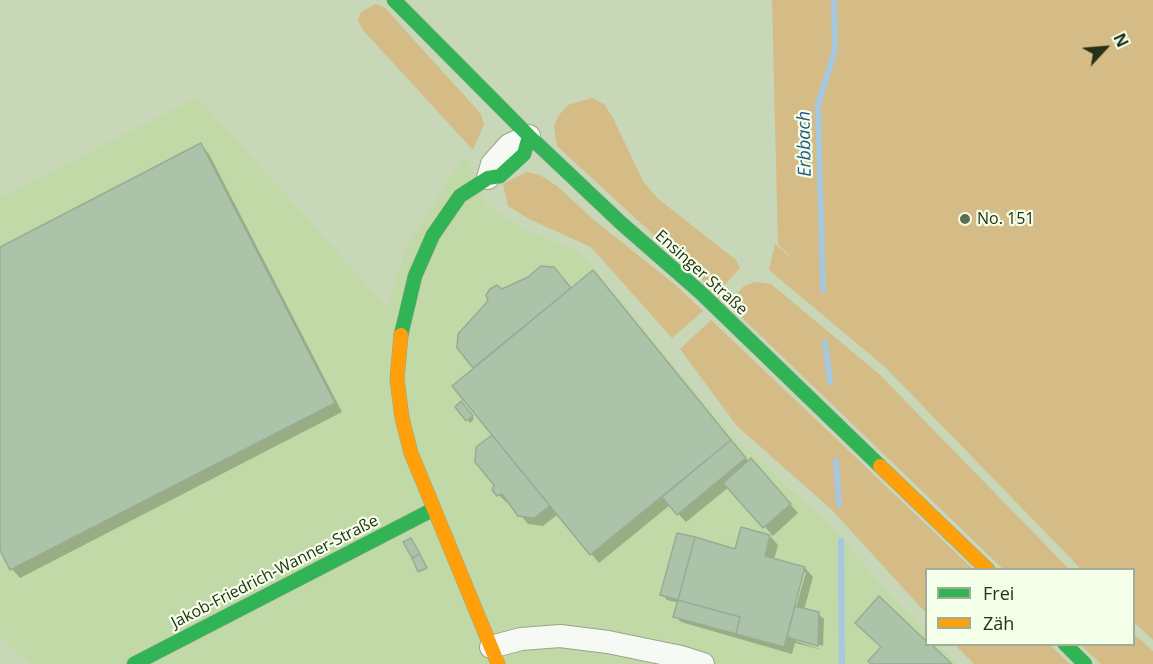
<!DOCTYPE html>
<html>
<head>
<meta charset="utf-8">
<style>
	body { margin:0 }
	#map { position:relative; width:1153px; height:664px; overflow:hidden; background:#c7d7b8; font-family:"Open Sans",sans-serif }
	canvas { display:block }
	.legend { position:absolute; left:925px; top:568px; width:210px; height:78px; box-sizing:border-box; background:#f3ffe8; border:2px solid #a1ad96; margin:0; padding:8px 10px; list-style:none; font-size:18px; color:#26311a }
	.legend li { display:flex; align-items:center; gap:12px; height:30px }
	.legend b { width:30px; border:2px solid #a1ad96 }
	.north { position:absolute; left:1075px; top:18px; width:60px; height:60px; -webkit-text-stroke:4px #f3ffe8; paint-order:stroke; rotate:64deg; font-size:16px; font-weight:700; line-height:24px; text-align:center; color:#26311a }
	.north::after { content:''; display:block; margin:auto; width:21px; height:27px; background:#26311a; clip-path:polygon(50% 0,100% 100%,50% 72%,0 100%) }
</style>
</head>
<body>
<div id="map">
<canvas width="1153" height="664"></canvas>
<ul class="legend">
<li><b style="height:8px;background:#30b455"></b>Frei</li>
<li><b style="height:8px;background:#ff9f0a"></b>Zäh</li>
</ul>
<div class="north">N</div>
</div>
<script>
const g = document.querySelector('canvas').getContext('2d');
g.lineJoin = 'round';
function paint(path, color) {
  g.fillStyle = color;
  g.fill(path, 'evenodd');
}
function toPath(rows) {
  const path = new Path2D();
  for (const r of rows) {
    path.moveTo(r[0], r[1]);
    for (let i = 2; i < r.length; i += 2) path.lineTo(r[i], r[i + 1]);
  }
  return path;
}
function stroke(path, color, width, dash) {
  g.strokeStyle = color;
  g.lineWidth = width;
  g.lineCap = dash ? 'butt' : 'round';
  g.setLineDash(dash || []);
  g.stroke(path);
}
function write(font, color, halo, rows, align = 'center') {
  g.font = font + ' "Open Sans",sans-serif';
  g.lineWidth = 4.5;
  g.setLineDash([]);
  g.textBaseline = 'middle';
  g.strokeStyle = halo;
  g.fillStyle = color;
  for (const [text, x, y, turn = 0] of rows) {
    g.save();
    g.translate(x, y);
    g.rotate((+turn || 0) * Math.PI / 180);
    g.textAlign = isNaN(turn) ? turn : align;
    if (halo) g.strokeText(text, 0, 0);
    g.fillText(text, 0, 0);
    g.restore();
  }
}
paint(toPath([
	[197,97,387,307,407,245,465,156,487,206,524,230,577,251,592,265,730,434,834,529,889,595,926,633,926,644,938,645,957,664,31,664,0,637,0,198]
]), '#c0d9a7');
paint(toPath([
	[772,0,1153,0,1153,640,1134,622,1134,570,1081,569,885,367,769,270,775,244,796,262,778,244],
	[376,4,385,8,481,114,484,124,473,150,362,29,358,20,361,12],
	[592,98,604,104,613,118,643,181,657,198,736,260,740,268,717,293,557,146,554,126,559,115,568,105],
	[527,172,540,175,557,186,595,221,673,283,703,311,672,338,591,247,529,219,508,206,503,184],
	[755,282,771,284,879,374,1069,569,1003,569,728,304,744,286],
	[711,320,973,569,926,570,926,613,832,510,737,426,680,349],
	[1134,634,1153,651,1153,664,1101,664,1081,645,1134,644],
	[955,645,1050,645,1070,664,974,664]
]), '#d5bb85');
paint(toPath([
	[201,145,209,154,342,412,20,578,12,569,0,547,0,248],
	[562,277,572,289,601,280,749,462,759,469,798,513,773,536,729,487,686,522,670,505,599,563,558,514,543,526,528,524,510,502,507,503,498,494,478,448,494,435,476,368,458,347,502,291],
	[461,403,474,419,470,423,457,407],
	[742,529,771,537,778,545,774,560,805,568,813,577,804,610,818,614,824,619,823,646,796,638,796,641,823,650,795,643,792,654,681,622,675,616,679,603,667,600,662,594,736,550],
	[803,572,806,572,796,607,793,607]
]), '#0003');
stroke(toPath([
	[823,290,818,105,835,50,834,0],
	[825,342,830,382],
	[836,461,839,505],
	[841,541,842,664]
]), '#a5c8de', 6);
const building = toPath([
	[201,143,335,403,10,570,0,550,0,247,201,143],
	[541,266,554,267,571,288,473,368,457,348,458,334,488,301,486,295,490,289,497,285,502,289,528,277,541,266],
	[593,270,731,440,590,555,452,386,593,270],
	[461,401,473,416,466,421,455,407,461,401],
	[492,435,550,506,534,518,518,516,502,494,497,496,492,490,494,485,475,462,476,447,492,435],
	[731,440,746,458,677,515,662,497,731,440],
	[751,458,791,504,763,528,723,483,751,458],
	[741,527,770,535,765,556,805,567,784,647,736,634,740,617,678,600,695,537,735,549,741,527],
	[677,533,695,537,678,600,660,595,677,533],
	[411,538,420,554,412,558,403,542,411,538],
	[420,554,427,568,418,572,412,558,420,554],
	[879,596,926,641,926,644,931,644,952,664,871,664,868,661,881,647,855,623,879,596],
	[678,600,740,617,736,634,673,617,678,600],
	[795,606,819,612,818,646,787,637,795,606]
]);
paint(building, '#abc3a8');
stroke(building, '#9aab95', 1.5);
const street = toPath([
	[488,178,492,164,509,145,529,136],
	[491,647,521,639,560,636,608,642,681,657,703,664]
]);
const fast = toPath([
	[394,0,529,136,621,223,700,292,880,466],
	[401,335,415,276,433,235,460,196,488,178,500,176,524,154,529,136],
	[1065,644,1085,664],
	[134,664,432,510]
]);
const slow = toPath([
	[401,335,397,379,402,418,411,453,498,664],
	[880,466,988,570]
]);
stroke(street, '#98a48d', 24);
stroke(fast, '#98a48d', 15);
stroke(slow, '#98a48d', 15);
stroke(street, '#f7f9f4', 22);
stroke(fast, '#30b455', 14);
stroke(slow, '#ff9f0a', 14);
for (const [x, y, r, color] of [
	[965,219,6,"#5e6b51"]
]) {
  const dot = new Path2D();
  dot.arc(x, y, r, 0, 2 * Math.PI);
  g.fillStyle = color;
  g.fill(dot);
  stroke(dot, '#f3ffe8', 2);
}
write('16px', '#26311a', '#f3ffe8', [
	["No. 151",977,219]
], 'left');
write('16px', '#26311a', '#f3ffe8', [
	["Ensinger Straße",701,273,42],
	["Jakob-Friedrich-Wanner-Straße",275,572,-27]
]);
write('italic 18px', '#235889', '#f3ffe8', [
	["Erbbach",805,144,-91]
]);
</script>
</body>
</html>
